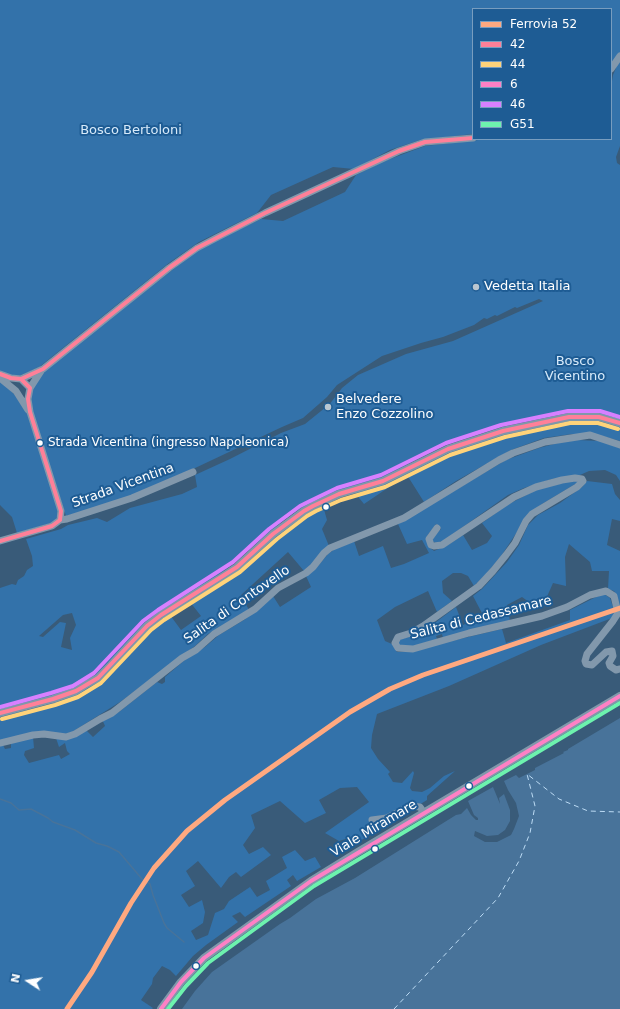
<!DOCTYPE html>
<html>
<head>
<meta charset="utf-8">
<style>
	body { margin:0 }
	#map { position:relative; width:620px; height:1009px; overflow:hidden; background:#395b79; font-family:"DejaVu Sans",sans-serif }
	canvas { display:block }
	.legend { position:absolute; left:472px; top:8px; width:140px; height:132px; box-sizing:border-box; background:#1e5c94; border:1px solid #789dbf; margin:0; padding:5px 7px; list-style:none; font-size:12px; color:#fff }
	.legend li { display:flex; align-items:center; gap:8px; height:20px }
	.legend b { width:20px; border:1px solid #789dbf }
	.north { position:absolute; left:8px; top:961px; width:40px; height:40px; -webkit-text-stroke:3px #1e5c94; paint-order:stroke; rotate:282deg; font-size:11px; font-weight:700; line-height:16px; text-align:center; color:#fff }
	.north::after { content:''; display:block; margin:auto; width:14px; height:18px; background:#fff; clip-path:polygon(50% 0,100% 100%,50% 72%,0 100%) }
</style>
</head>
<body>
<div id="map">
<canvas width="620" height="1009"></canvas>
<ul class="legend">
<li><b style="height:5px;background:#ffa980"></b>Ferrovia 52</li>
<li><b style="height:5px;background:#ff8098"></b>42</li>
<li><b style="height:5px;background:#ffd37a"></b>44</li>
<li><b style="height:5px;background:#ff80c5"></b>6</li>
<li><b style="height:5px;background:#d880ff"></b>46</li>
<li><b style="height:5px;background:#6df2ae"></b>G51</li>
</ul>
<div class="north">N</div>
</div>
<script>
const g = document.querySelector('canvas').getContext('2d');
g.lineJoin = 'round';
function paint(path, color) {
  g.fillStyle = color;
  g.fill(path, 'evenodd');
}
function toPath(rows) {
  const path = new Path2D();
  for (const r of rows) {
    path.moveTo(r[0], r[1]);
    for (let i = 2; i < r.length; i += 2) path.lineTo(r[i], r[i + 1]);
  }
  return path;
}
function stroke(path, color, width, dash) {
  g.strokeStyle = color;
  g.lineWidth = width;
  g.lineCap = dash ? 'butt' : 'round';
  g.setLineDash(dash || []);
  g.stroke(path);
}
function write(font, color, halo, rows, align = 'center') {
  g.font = font + ' "DejaVu Sans",sans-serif';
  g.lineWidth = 4;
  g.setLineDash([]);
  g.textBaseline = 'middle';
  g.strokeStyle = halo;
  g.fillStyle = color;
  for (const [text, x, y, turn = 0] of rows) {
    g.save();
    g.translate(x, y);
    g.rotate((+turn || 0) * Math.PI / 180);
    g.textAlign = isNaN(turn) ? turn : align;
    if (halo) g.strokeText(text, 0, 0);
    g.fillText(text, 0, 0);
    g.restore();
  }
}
paint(toPath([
	[0,0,620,0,620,146,616,157,617,163,620,165,620,418,598,414,566,413,505,426,465,438,434,450,386,476,320,498,290,515,212,581,192,592,116,656,97,674,79,685,56,695,0,709,0,588,12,584,16,585,18,580,24,576,27,570,33,566,32,556,26,539,61,529,68,525,97,518,107,522,130,508,182,494,197,487,195,475,230,459,281,433,305,424,326,407,330,410,331,408,329,405,342,388,358,375,406,354,453,341,543,301,539,299,517,308,515,307,497,316,495,315,487,319,484,318,474,325,443,337,421,343,382,356,337,385,327,397,303,418,282,427,193,469,116,502,66,516,32,412,31,393,41,373,185,260,207,245,261,219,283,221,345,192,356,175,382,162,425,146,487,139,611,139,611,87,613,75,616,68,611,65,611,9,473,9,473,134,420,140,390,150,354,169,333,167,271,195,257,213,199,242,169,263,38,368,19,376,11,376,0,372],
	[72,613,76,625,70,638,72,650,61,647,66,623,60,622,43,637,39,636,63,615],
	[0,380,15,395,27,413,58,509,58,515,56,519,51,523,17,533,12,517,0,505],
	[579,418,620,426,620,441,606,437,572,434,544,438,511,450,456,481,424,502,407,475,364,504,355,493,451,452,498,436],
	[577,440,600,441,620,448,620,481,616,475,605,470,589,471,580,475,552,479,524,488,508,495,443,541,436,543,432,541,435,535,441,529,436,524,427,536,429,547,434,551,448,545,463,535,472,550,487,543,492,536,482,523,507,505,536,490,574,480,577,481,577,483,542,504,529,514,501,556,486,574,474,586,468,576,461,573,453,573,442,581,443,593,452,601,437,612,428,591,395,607,377,620,385,641,392,644,397,652,405,652,502,629,506,643,570,620,570,610,594,598,604,594,610,598,613,607,614,614,612,618,541,645,449,686,377,714,372,735,371,748,378,759,390,772,388,774,393,782,402,783,413,771,414,773,410,788,412,791,422,792,430,788,444,776,455,771,427,796,427,800,355,844,352,837,339,841,325,833,369,802,357,787,340,788,319,800,326,813,305,823,280,801,251,815,255,828,243,845,249,854,263,847,271,855,241,877,236,872,229,877,221,888,198,861,186,871,195,886,181,895,189,907,202,900,205,912,203,923,191,931,196,940,208,935,215,913,224,909,229,901,250,887,257,897,270,890,266,881,287,868,282,857,295,850,305,861,315,857,321,867,297,881,293,875,287,880,291,886,245,917,240,912,232,916,238,922,206,945,193,956,176,976,170,970,162,966,153,978,152,984,141,1000,153,1008,152,1009,0,1009,0,746,3,745,5,749,11,748,11,743,33,737,34,748,25,751,24,755,29,763,59,755,61,759,70,754,67,751,65,743,59,747,56,738,70,739,86,730,93,737,105,726,102,719,119,712,157,682,162,684,165,682,165,677,186,659,205,647,219,635,244,620,261,607,273,596,280,607,311,587,306,576,318,566,328,554,335,549,354,541,359,556,383,546,391,568,404,564,429,553,422,540,407,544,398,524,506,460,539,448,558,443],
	[587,481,612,484,615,494,620,500,620,521,612,519,607,545,620,551,620,613,617,596,614,591,608,589,609,571,592,571,590,562,569,544,565,557,566,586,553,583,546,599,542,602,539,599,529,602,522,597,507,605,510,621,443,638,442,634,436,636,437,639,415,646,399,646,399,642,400,639,409,637,428,628,456,607,463,625,483,615,473,596,482,589,507,562,519,545,528,525,538,515,560,503,582,487],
	[323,506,327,520,322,529,329,546,311,567,304,571,288,552,241,595,249,610,208,634,195,646,120,702,72,732,65,734,0,740,0,717,13,713,43,706,62,700,95,684,153,625,170,615,181,630,201,616,190,602,228,578,252,559,272,539,304,514]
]), '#3372aa');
paint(toPath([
	[620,718,620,1009,182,1009,195,991,212,972,280,924,290,918,316,899,355,878,456,815,461,814,467,808,471,815,476,820,478,820,478,818,474,815,468,801,493,787,500,804,499,798,504,794,510,810,510,821,505,830,498,835,487,836,475,831,474,836,485,842,497,842,511,835,514,829,519,816,516,803,508,790,504,781,516,775,519,778,535,770,535,768,564,753,563,752,568,750,568,749]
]), '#48739a');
stroke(toPath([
	[0,799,11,803,19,810,31,809,48,818,53,822,75,830,96,843,107,846,119,852,142,879,150,884,153,895,164,923,167,928,184,942]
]), '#48739a', 1.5);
stroke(toPath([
	[394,1009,498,898,519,861,530,833,535,806,527,774,559,799,588,811,620,812]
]), '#bddcf5', 1, [5, 4]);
stroke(toPath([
	[611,69,620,56],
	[0,374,11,378,21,379,30,388,28,399,30,412,61,511,60,520],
	[0,378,16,391,28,410],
	[21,379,43,369,169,268,197,248,216,238,265,213,399,151,425,142,473,138],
	[30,388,41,371],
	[60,520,67,519,132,498,193,472],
	[437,528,429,539,431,545,434,546,442,545,514,497,536,487,562,480,575,478,582,479,583,481,577,487,532,514,526,521,515,543,506,555,493,571,479,586,423,626,411,633,398,637,395,643,398,648,413,649,469,633,542,616,567,607,590,595,606,591,614,596,618,613,613,621,587,654,585,661,586,664,592,665,606,652,612,651,613,656,609,663,610,666,616,670,620,669],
	[0,541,52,526,60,520],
	[0,743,33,735,44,734,66,737,75,734,100,719,112,713,182,658,196,650,214,634,255,609,278,588,306,573,313,567,324,553,330,548,404,518,499,460,513,453,545,442,590,435,620,445],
	[372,820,387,818,411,806,420,807,424,813]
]), '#8298ac', 7);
stroke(toPath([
	[0,713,53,699,76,691,87,684,98,678,111,665,147,626,161,615,219,579,237,567,273,534,304,511,313,506,339,494,383,481,448,449,503,431,569,417,599,417,620,423],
	[161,1009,181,982,204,958,311,881,358,852,620,696]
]), '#8097aa', 8);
stroke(toPath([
	[0,374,11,378,21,379,43,369,169,268,197,248,265,213,399,151,425,142,473,138],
	[10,378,21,379,30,388,28,399,30,412,61,511,60,520],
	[0,541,52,526,60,520],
	[0,713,53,699,76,691,98,678,147,626,161,615,237,567,273,534,304,511,313,506,339,494,383,481,448,449,503,431,569,417,599,417,620,423]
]), '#ff8098', 4);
stroke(toPath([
	[2,719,55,705,78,697,101,683,151,630,164,620,240,572,277,539,307,516,316,511,341,500,385,487,450,455,505,437,570,423,598,423,618,429]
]), '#ffd37a', 4);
stroke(toPath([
	[161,1009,181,982,204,958,311,881,620,696]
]), '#ff80c5', 4);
stroke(toPath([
	[0,707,51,693,73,686,94,673,143,621,158,610,233,562,269,529,300,506,310,501,337,488,381,475,446,443,501,425,568,411,600,411,620,417]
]), '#d880ff', 4);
stroke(toPath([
	[168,1009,186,986,208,963,314,886,620,703]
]), '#6df2ae', 4);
stroke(toPath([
	[67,1009,92,972,131,903,154,868,187,831,225,800,350,712,390,689,423,675,620,608]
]), '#ffa980', 5);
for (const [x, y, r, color] of [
	[476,287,4,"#bac6d0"],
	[328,407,4,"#bac6d0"],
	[40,443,3.5,"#fff"],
	[326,507,3.5,"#fff"],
	[469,786,3.5,"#fff"],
	[375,849,3.5,"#fff"],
	[196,966,3.5,"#fff"]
]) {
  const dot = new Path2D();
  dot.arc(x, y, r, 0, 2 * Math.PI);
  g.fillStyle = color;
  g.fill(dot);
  stroke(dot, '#1e5c94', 1.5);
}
write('12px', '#fff', '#1e5c94', [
	["Strada Vicentina (ingresso Napoleonica)",48,443]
], 'left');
write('13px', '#d7eafa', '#1e5c94', [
	["Bosco Bertoloni",131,131],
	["Bosco",575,362],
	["Vicentino",575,377]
]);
write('13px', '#fff', '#1e5c94', [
	["Vedetta Italia",484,287],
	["Belvedere",336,400],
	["Enzo Cozzolino",336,415]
], 'left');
write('13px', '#fff', '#1e5c94', [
	["Strada Vicentina",123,486,-20],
	["Salita di Contovello",237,605,-35],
	["Salita di Cedassamare",481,618,-14],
	["Viale Miramare",374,829,-31]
]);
</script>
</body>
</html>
